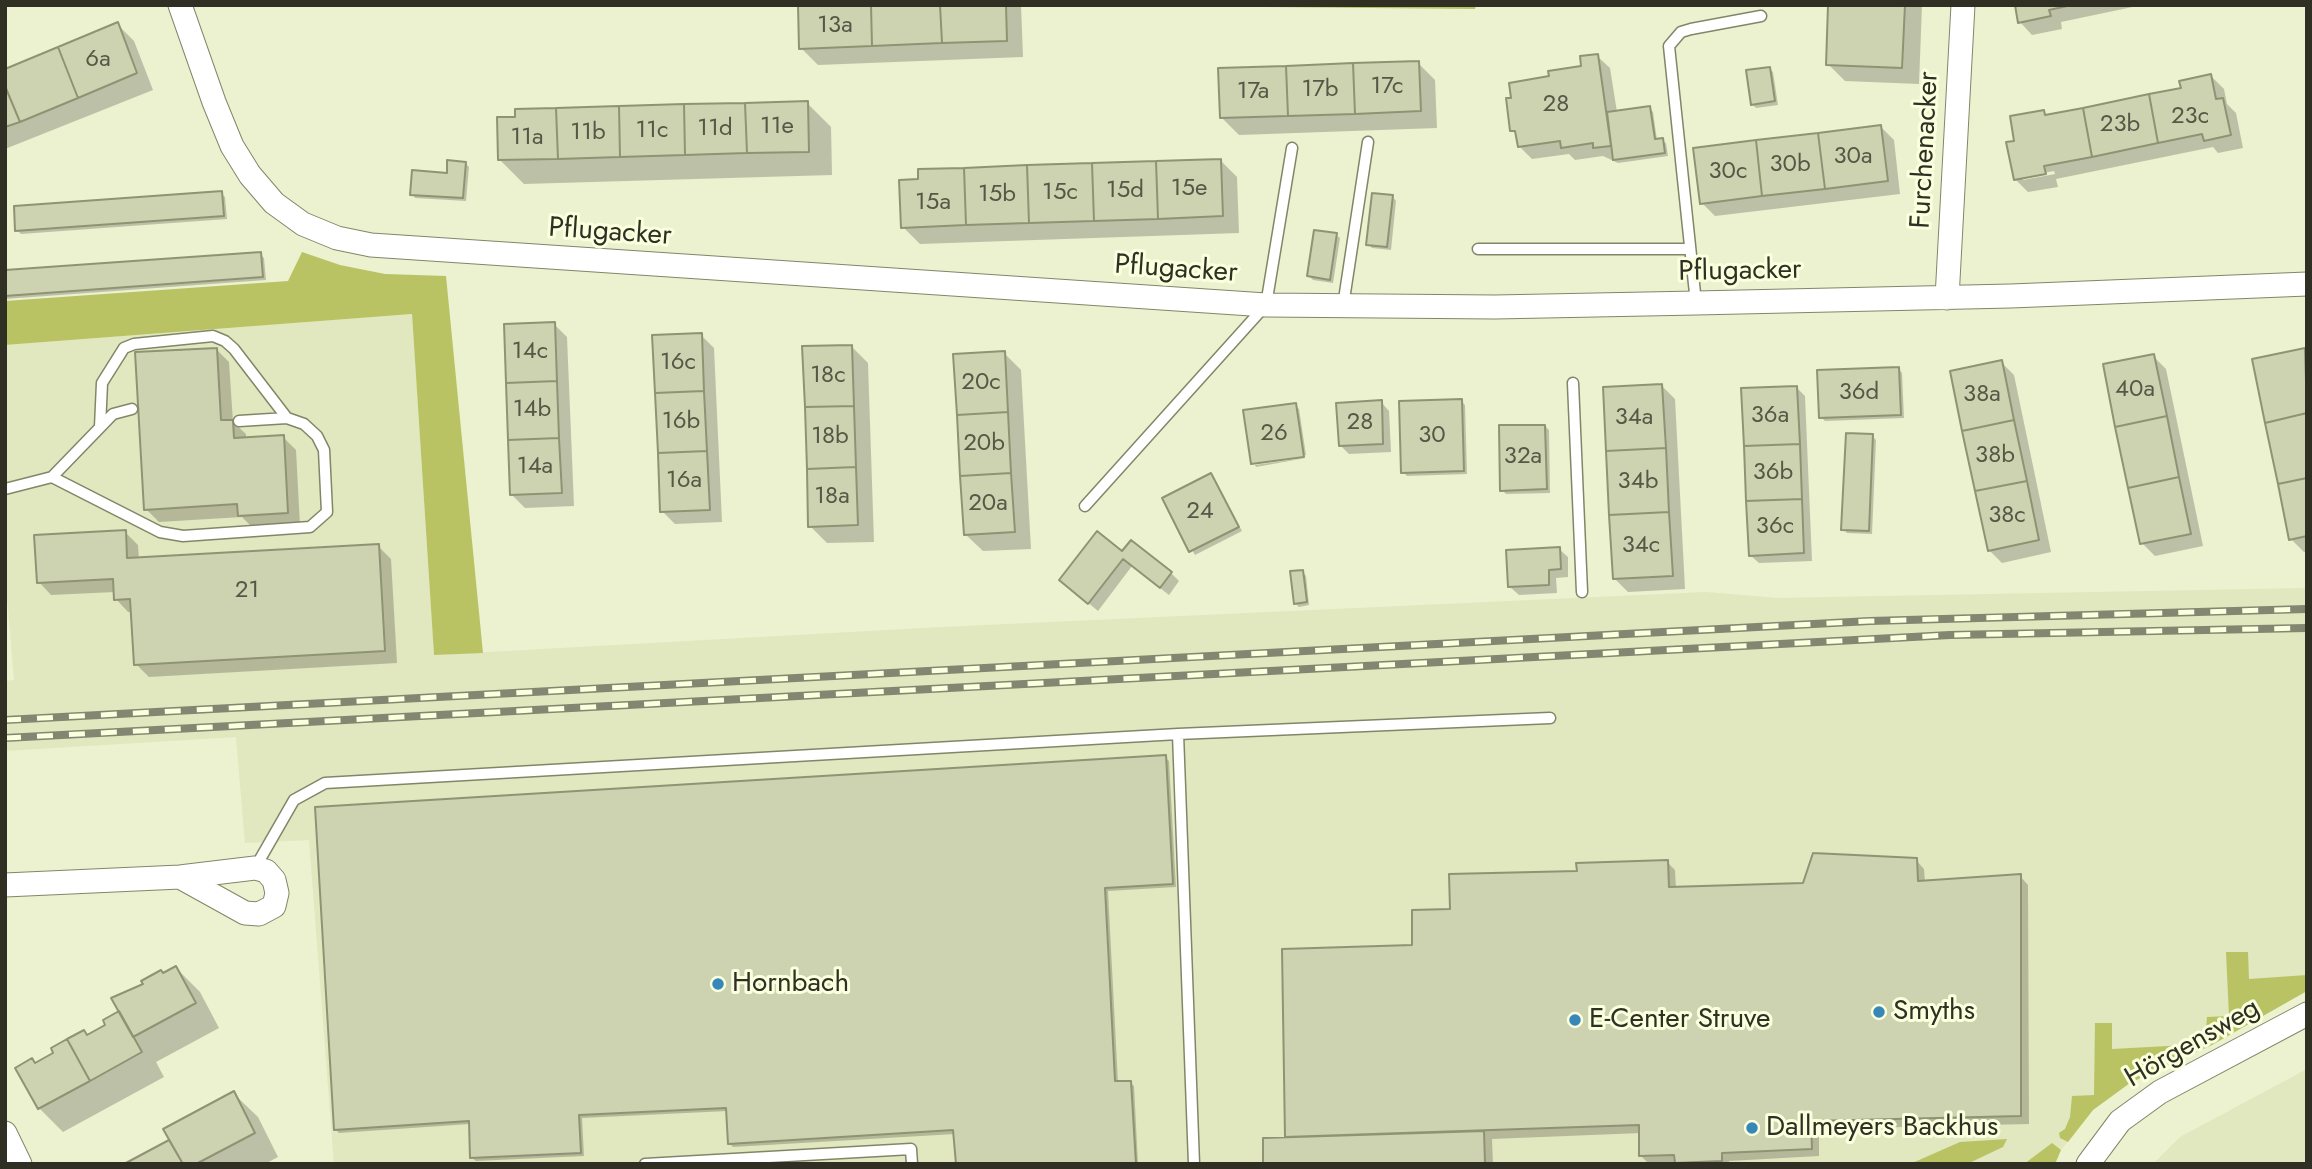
<!DOCTYPE html>
<html>
<head>
<meta charset="utf-8">
<style>
	body { margin:0 }
	#map { position:relative; width:2312px; height:1169px; overflow:hidden; background:#ecf1d0; font-family:Jost,sans-serif }
	canvas { display:block }
	.frame { position:absolute; inset:0; border:7px solid #2f3023; pointer-events:none }
</style>
</head>
<body>
<div id="map">
<canvas width="2312" height="1169"></canvas>
<div class="frame"></div>
</div>
<script>
const g = document.querySelector('canvas').getContext('2d');
g.lineJoin = 'round';
function paint(path, color) {
  g.fillStyle = color;
  g.fill(path, 'evenodd');
}
function toPath(rows) {
  const path = new Path2D();
  for (const r of rows) {
    path.moveTo(r[0], r[1]);
    for (let i = 2; i < r.length; i += 2) path.lineTo(r[i], r[i + 1]);
  }
  return path;
}
function stroke(path, color, width, dash) {
  g.strokeStyle = color;
  g.lineWidth = width;
  g.lineCap = dash ? 'butt' : 'round';
  g.setLineDash(dash || []);
  g.stroke(path);
}
function write(font, color, halo, rows, align = 'center') {
  g.font = font + ' Jost,sans-serif';
  g.lineWidth = 6;
  g.setLineDash([]);
  g.textBaseline = 'middle';
  g.strokeStyle = halo;
  g.fillStyle = color;
  for (const [text, x, y, turn = 0] of rows) {
    g.save();
    g.translate(x, y);
    g.rotate((+turn || 0) * Math.PI / 180);
    g.textAlign = isNaN(turn) ? turn : align;
    if (halo) g.strokeText(text, 0, 0);
    g.fillText(text, 0, 0);
    g.restore();
  }
}
paint(toPath([
	[412,314,434,655,942,627,1706,592,1777,598,2307,588,2307,989,2130,1083,2093,1110,2061,1150,2055,1164,334,1164,309,840,245,843,236,737,5,751,5,681,14,680,5,574,5,345],
	[2307,1069,2307,1164,2153,1164,2180,1137]
]), '#e1e7be');
paint(toPath([
	[1056,5,1476,5,1475,9],
	[302,252,340,265,385,274,446,276,483,653,434,655,412,314,5,345,5,301,288,281],
	[2226,952,2248,952,2249,979,2307,975,2307,991,2212,1045,2130,1083,2093,1110,2068,1142,2060,1138,2059,1133,2065,1129,2070,1117,2072,1096,2094,1095,2095,1023,2112,1023,2112,1049,2205,1044,2207,1017,2229,1016],
	[2007,1139,2003,1147,1967,1164,1910,1164,1960,1142],
	[2052,1143,2061,1150,2055,1164,2024,1164]
]), '#b9c364');
paint(toPath([
	[800,5,1021,5,1023,57,818,65,801,48],
	[1830,5,1922,5,1919,84,1845,81,1828,64],
	[2016,5,2142,5,2061,22,2062,29,2032,35,2020,22],
	[117,24,134,41,153,90,5,149,5,70],
	[1597,56,1610,68,1617,112,1649,108,1653,112,1657,140,1666,143,1668,156,1618,163,1603,156,1575,160,1569,154,1532,159,1519,146,1518,136,1512,130,1551,78,1583,67],
	[1418,63,1435,80,1437,128,1239,135,1222,118],
	[1769,69,1773,72,1778,105,1756,108,1752,104],
	[2211,76,2224,89,2227,104,2236,113,2243,148,2218,153,2213,147,2056,179,2058,187,2028,192,2016,180,2016,142,2044,112,2048,116,2183,89],
	[2054,171,2055,174,2023,180,2023,177],
	[807,103,831,127,832,175,524,184,500,160,517,119],
	[1881,127,1894,140,1900,194,1715,216,1702,203],
	[1220,160,1237,177,1239,233,920,244,903,227],
	[465,163,469,167,466,201,415,198,412,194],
	[221,193,225,197,227,219,21,234,17,230],
	[1393,197,1396,201,1391,250,1372,248,1368,244],
	[1336,235,1340,238,1333,283,1313,280,1309,276],
	[260,254,264,258,266,280,5,299,5,272],
	[554,324,567,337,574,506,525,508,512,495],
	[701,335,714,348,722,522,675,524,662,511],
	[851,346,868,363,874,542,827,543,810,526],
	[216,349,229,362,233,422,246,434,246,440,283,437,296,450,300,525,253,528,242,517,159,522,146,509],
	[2305,350,2307,552,2304,552,2291,539],
	[1004,353,1021,370,1031,549,983,551,965,534],
	[2153,356,2166,369,2203,546,2155,556,2142,543],
	[2001,362,2014,375,2051,552,2002,563,1989,550],
	[1899,369,1902,373,1904,418,1825,421,1821,417],
	[1662,386,1675,399,1685,589,1628,592,1615,579],
	[1796,387,1805,396,1812,561,1759,563,1750,555],
	[1461,401,1465,405,1467,474,1407,476,1403,472],
	[1381,402,1389,411,1391,452,1349,454,1340,445],
	[1295,405,1299,409,1306,455,1253,464,1245,412],
	[1545,426,1549,430,1550,493,1506,494,1502,490],
	[1872,436,1876,440,1872,534,1847,533,1843,529],
	[1306,458,1256,467,1255,465],
	[1211,475,1242,531,1195,555,1164,498],
	[125,532,138,545,139,560,378,546,391,559,397,663,149,677,136,664,133,612,128,612,116,599,115,592,51,595,39,582],
	[1559,549,1568,557,1568,577,1556,578,1557,593,1519,595,1510,587],
	[1123,554,1171,573,1179,581,1169,595,1132,566,1098,611,1061,580],
	[1303,572,1306,576,1309,605,1299,607,1295,603],
	[1165,757,1169,761,1176,887,1108,891,1118,1083,1130,1083,1134,1086,1138,1164,957,1164,955,1134,733,1147,729,1143,728,1111,582,1118,584,1156,476,1161,472,1158,470,1124,339,1133,335,1129],
	[1916,860,1924,869,1925,882,2020,876,2028,885,2029,1124,1819,1129,1819,1156,1729,1161,1729,1164,1649,1164,1641,1156,1641,1133,1492,1139,1493,1164,1265,1164,1287,1138,1284,950,1413,946,1452,911,1578,873,1667,862,1675,870,1676,889,1804,885],
	[176,968,200,992,219,1028,156,1062,164,1077,63,1132,39,1108,36,1065,108,1026,164,975],
	[234,1094,258,1117,278,1157,265,1164,127,1164,172,1141]
]), '#0003');
const building = toPath([
	[798,5,871,5,872,46,799,49,798,5],
	[871,5,940,5,942,43,872,46,871,5],
	[940,5,1006,5,1007,41,942,43,940,5],
	[1828,5,1905,5,1902,68,1826,65,1828,5],
	[2015,5,2072,5,2049,10,2051,16,2018,23,2015,5],
	[118,22,137,73,78,98,58,47,118,22],
	[58,47,78,98,20,122,5,86,5,69,58,47],
	[1598,54,1611,146,1593,148,1593,143,1561,148,1560,141,1518,147,1515,131,1510,131,1506,98,1511,98,1509,83,1549,76,1548,71,1581,66,1580,56,1598,54],
	[1419,61,1421,111,1355,114,1353,63,1419,61],
	[1353,63,1355,114,1288,116,1286,66,1353,63],
	[1286,66,1288,116,1220,118,1218,68,1286,66],
	[1770,67,1775,101,1751,105,1746,70,1770,67],
	[2211,74,2216,99,2223,98,2231,135,2204,141,2202,134,2158,143,2149,94,2181,88,2179,81,2211,74],
	[5,86,20,122,5,127,5,86],
	[2149,94,2158,143,2092,157,2083,108,2149,94],
	[808,101,809,152,747,153,745,103,808,101],
	[745,103,747,153,685,155,684,104,745,103],
	[684,104,685,155,620,157,619,106,684,104],
	[619,106,620,157,558,159,556,108,619,106],
	[1650,106,1655,139,1663,138,1665,153,1613,160,1607,112,1650,106],
	[556,108,558,159,498,160,497,117,515,117,515,109,556,108],
	[2083,108,2092,157,2044,166,2046,174,2014,180,2006,142,2014,141,2010,116,2044,110,2045,115,2083,108],
	[1881,125,1888,181,1825,189,1818,133,1881,125],
	[1818,133,1825,189,1762,196,1756,140,1818,133],
	[1756,140,1762,196,1700,204,1693,148,1756,140],
	[1221,159,1223,216,1158,219,1156,161,1221,159],
	[447,160,466,162,463,198,410,195,412,170,447,173,447,160],
	[1156,161,1158,219,1094,221,1092,163,1156,161],
	[1092,163,1094,221,1029,223,1027,165,1092,163],
	[1027,165,1029,223,966,225,964,168,1027,165],
	[964,168,966,225,901,228,899,180,918,179,918,169,964,168],
	[222,191,224,216,15,231,14,206,222,191],
	[1372,193,1393,195,1387,247,1366,245,1372,193],
	[1314,230,1337,233,1330,280,1307,276,1314,230],
	[261,252,263,277,5,296,5,270,261,252],
	[555,322,557,381,506,383,504,324,555,322],
	[702,333,704,391,655,393,652,335,702,333],
	[852,345,854,406,805,407,802,346,852,345],
	[217,348,221,420,233,420,234,438,284,435,288,513,238,516,237,504,144,510,135,352,217,348],
	[2305,348,2307,413,2265,423,2252,359,2305,348],
	[1005,351,1008,412,957,415,953,354,1005,351],
	[2154,354,2167,416,2115,427,2103,364,2154,354],
	[2002,360,2014,420,1962,431,1950,371,2002,360],
	[1899,367,1901,415,1819,418,1817,370,1899,367],
	[557,381,559,438,508,440,506,383,557,381],
	[1662,384,1666,448,1606,451,1603,387,1662,384],
	[1797,386,1800,444,1744,446,1741,388,1797,386],
	[704,391,707,451,658,453,655,393,704,391],
	[1462,399,1464,471,1401,473,1399,401,1462,399],
	[1382,400,1383,444,1339,446,1336,403,1382,400],
	[1296,403,1304,457,1251,464,1243,410,1296,403],
	[854,406,856,467,807,469,805,407,854,406],
	[1008,412,1011,473,960,476,957,415,1008,412],
	[2307,413,2307,478,2278,484,2265,423,2307,413],
	[2167,416,2179,477,2128,488,2115,427,2167,416],
	[2014,420,2027,481,1975,491,1962,431,2014,420],
	[1499,425,1545,425,1547,489,1500,491,1499,425],
	[1846,433,1873,434,1869,531,1841,530,1846,433],
	[559,438,562,493,510,495,508,440,559,438],
	[1800,444,1802,499,1746,501,1744,446,1800,444],
	[1666,448,1669,512,1609,515,1606,451,1666,448],
	[707,451,710,510,660,512,658,453,707,451],
	[856,467,858,525,808,527,807,469,856,467],
	[1011,473,1015,532,964,535,960,476,1011,473],
	[1211,473,1239,527,1189,552,1162,498,1211,473],
	[2179,477,2191,534,2140,544,2128,488,2179,477],
	[2307,478,2307,536,2289,540,2278,484,2307,478],
	[2027,481,2039,540,1988,551,1975,491,2027,481],
	[1802,499,1804,553,1749,556,1746,501,1802,499],
	[1669,512,1673,576,1613,579,1609,515,1669,512],
	[126,530,127,558,379,544,385,651,134,665,130,599,114,600,113,579,37,583,34,535,126,530],
	[1097,531,1122,551,1131,540,1172,572,1160,588,1123,559,1088,604,1059,580,1097,531],
	[1560,547,1561,569,1549,570,1549,585,1508,587,1506,550,1560,547],
	[1303,570,1307,602,1294,604,1290,571,1303,570],
	[1166,755,1173,884,1105,888,1115,1081,1131,1081,1136,1164,956,1164,953,1130,728,1144,726,1108,579,1115,581,1153,470,1158,469,1121,334,1130,315,807,1166,755],
	[1813,853,1917,858,1918,881,2021,874,2021,1116,1811,1121,1812,1149,1722,1153,1722,1161,1675,1163,1674,1155,1639,1156,1639,1125,1285,1137,1282,949,1412,945,1412,910,1450,909,1449,874,1577,871,1576,863,1668,860,1669,887,1803,883,1813,853],
	[176,966,196,1003,133,1037,111,998,143,984,141,981,161,970,163,973,176,966],
	[119,1011,142,1052,90,1081,67,1039,84,1030,87,1035,105,1025,103,1020,119,1011],
	[67,1039,90,1081,38,1109,15,1068,32,1058,35,1063,53,1053,51,1048,67,1039],
	[234,1091,255,1133,196,1164,183,1164,163,1129,234,1091],
	[1484,1131,1485,1164,1263,1164,1263,1138,1484,1131],
	[169,1140,183,1164,124,1164,169,1140]
]);
paint(building, '#cdd2b1');
stroke(building, '#8f9374', 2);
const service = toPath([
	[1478,249,1690,249],
	[1696,303,1669,46,1681,32,1691,29,1761,16],
	[1343,306,1368,142],
	[1573,383,1582,592],
	[100,427,102,383,124,348,134,344,213,336,225,341,234,349,287,418],
	[52,477,113,414,132,409],
	[5,489,52,477,160,532,183,536,310,527,327,512,324,450,317,436,304,424,287,418,239,421],
	[1085,506,1266,305,1292,148],
	[1178,734,1194,1164],
	[255,868,294,800,325,783,1178,734,1550,718],
	[645,1164,911,1149,912,1164]
]);
const minor = toPath([
	[180,5,214,102,232,146,250,175,274,203,303,224,337,238,371,245,1266,305,1495,307,1696,303,2011,296,2307,284],
	[1947,298,1963,5],
	[5,885,180,877,255,868,266,871,274,880,277,893,274,906,259,914,245,913,180,877],
	[5,1133,20,1164],
	[2088,1164,2120,1121,2160,1092,2307,1014]
]);
stroke(service, '#828668', 13);
stroke(minor, '#828668', 25);
stroke(service, '#fff', 10);
stroke(minor, '#fff', 23);
const rail = toPath([
	[5,720,1870,621,2307,609],
	[5,738,1950,635,2307,628]
]);
stroke(rail, '#838670', 8);
stroke(rail, '#faffdd', 5, [16]);
for (const [x, y, r, color] of [
	[718,984,7,"#3787b9"],
	[1879,1012,7,"#3787b9"],
	[1575,1020,7,"#3787b9"],
	[1752,1128,7,"#3787b9"]
]) {
  const dot = new Path2D();
  dot.arc(x, y, r, 0, 2 * Math.PI);
  g.fillStyle = color;
  g.fill(dot);
  stroke(dot, '#faffdd', 2.5);
}
write('24px', '#565846', null, [
	["13a",835,26],
	["6a",98,60],
	["17c",1387,87],
	["17b",1320,90],
	["17a",1253,92],
	["28",1556,105],
	["23c",2190,117],
	["23b",2120,125],
	["11e",777,127],
	["11d",715,129],
	["11c",652,131],
	["11b",588,133],
	["11a",527,138],
	["30a",1853,157],
	["30b",1790,165],
	["30c",1728,172],
	["15e",1189,189],
	["15d",1125,191],
	["15c",1060,193],
	["15b",997,195],
	["15a",933,203],
	["14c",530,352],
	["16c",678,363],
	["18c",828,376],
	["20c",981,383],
	["40a",2135,390],
	["36d",1859,393],
	["38a",1982,395],
	["14b",532,410],
	["36a",1770,416],
	["34a",1634,418],
	["16b",681,422],
	["28",1360,423],
	["26",1274,434],
	["30",1432,436],
	["18b",830,437],
	["20b",984,444],
	["38b",1995,456],
	["32a",1523,457],
	["14a",535,467],
	["36b",1773,473],
	["16a",684,481],
	["34b",1638,482],
	["18a",832,497],
	["20a",988,504],
	["24",1200,512],
	["38c",2007,516],
	["36c",1775,527],
	["34c",1641,546],
	["21",247,591]
]);
write('28px', '#2f3023', '#faffdd', [
	["Furchenacker",1926,150,-87],
	["Pflugacker",610,233,4],
	["Pflugacker",1176,270,4],
	["Pflugacker",1740,272,-1],
	["Hörgensweg",2193,1044,-30]
]);
write('28px', '#2f3023', '#faffdd', [
	["Hornbach",732,984],
	["Smyths",1893,1012],
	["E-Center Struve",1589,1020],
	["Dallmeyers Backhus",1766,1128]
], 'left');
</script>
</body>
</html>
